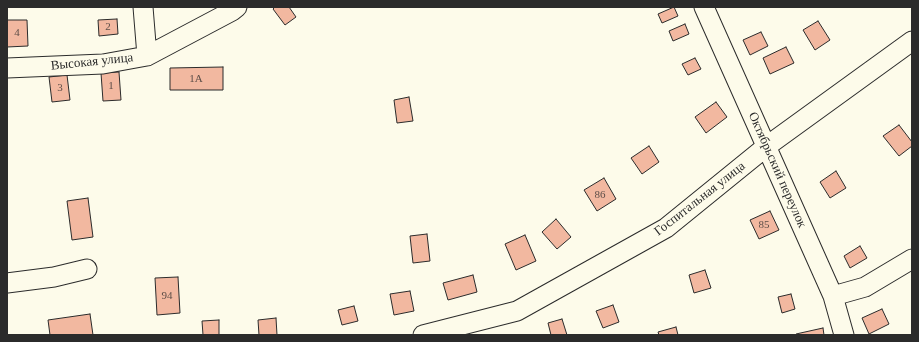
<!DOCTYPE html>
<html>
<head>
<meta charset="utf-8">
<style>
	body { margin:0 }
	#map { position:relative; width:919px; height:342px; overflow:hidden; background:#fdfbea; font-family:Georgia,serif }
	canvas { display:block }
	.frame { position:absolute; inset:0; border:8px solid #2b2b2b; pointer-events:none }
</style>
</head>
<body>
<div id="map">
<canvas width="919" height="342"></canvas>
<div class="frame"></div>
</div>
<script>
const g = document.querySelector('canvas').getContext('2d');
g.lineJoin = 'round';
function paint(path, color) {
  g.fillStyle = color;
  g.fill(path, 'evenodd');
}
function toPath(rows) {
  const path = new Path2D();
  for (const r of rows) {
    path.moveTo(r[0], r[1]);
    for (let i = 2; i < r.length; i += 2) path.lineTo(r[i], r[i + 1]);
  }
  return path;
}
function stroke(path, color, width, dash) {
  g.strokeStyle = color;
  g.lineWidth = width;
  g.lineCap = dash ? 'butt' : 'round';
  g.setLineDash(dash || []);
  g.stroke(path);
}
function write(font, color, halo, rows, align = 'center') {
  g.font = font + ' Georgia,serif';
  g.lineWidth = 3;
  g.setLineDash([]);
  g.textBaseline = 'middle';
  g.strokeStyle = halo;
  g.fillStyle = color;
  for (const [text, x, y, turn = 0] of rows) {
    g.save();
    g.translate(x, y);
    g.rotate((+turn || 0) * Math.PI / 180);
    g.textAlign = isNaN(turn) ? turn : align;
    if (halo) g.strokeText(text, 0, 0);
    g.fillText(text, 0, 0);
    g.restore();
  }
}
const building = toPath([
	[275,7,289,7,296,17,285,25,273,9,275,7],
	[674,7,678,16,662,23,658,14,674,7],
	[117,19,118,34,99,36,98,20,117,19],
	[7,20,27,20,28,46,7,47,7,20],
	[818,21,830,40,815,50,803,30,818,21],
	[685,24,689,34,673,41,669,31,685,24],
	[761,32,768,46,750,55,743,40,761,32],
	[786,47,794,63,770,74,763,58,786,47],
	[695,58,701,69,688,75,682,64,695,58],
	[223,67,223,90,170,90,170,68,223,67],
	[119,72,121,100,103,101,101,73,119,72],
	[67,75,70,100,52,102,49,77,67,75],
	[409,97,413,121,397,123,394,100,409,97],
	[716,102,727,117,706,133,695,117,716,102],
	[899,125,912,142,912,146,899,156,883,136,899,125],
	[649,146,659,162,642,174,631,158,649,146],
	[836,171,846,188,830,198,820,182,836,171],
	[604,178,616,199,597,211,584,190,604,178],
	[88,198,93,237,72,240,67,201,88,198],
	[770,211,779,230,759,239,750,220,770,211],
	[556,219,571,237,557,249,542,232,556,219],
	[427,234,430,261,413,263,410,236,427,234],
	[525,235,536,261,516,270,505,244,525,235],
	[860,246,867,258,850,268,844,256,860,246],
	[705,270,711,288,694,293,689,275,705,270],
	[473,275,477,292,448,300,443,283,473,275],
	[178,277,180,313,157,315,155,278,178,277],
	[410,291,414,311,394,315,390,294,410,291],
	[791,294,795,309,782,313,778,297,791,294],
	[613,305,619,322,603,328,596,311,613,305],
	[354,306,358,321,342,325,338,310,354,306],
	[882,309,889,324,869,334,862,318,882,309],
	[90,314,93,335,50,335,48,320,90,314],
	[276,318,277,335,259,335,258,320,276,318],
	[562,319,567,335,551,335,548,323,562,319],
	[219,320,219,335,203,335,202,321,219,320],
	[676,327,678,335,659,335,658,332,676,327],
	[823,328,824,335,796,335,796,334,823,328]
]);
paint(building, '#f2b8a0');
stroke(building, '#2b2b2b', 1);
const minor = toPath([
	[143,7,147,56],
	[704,7,833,296,844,335],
	[7,68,103,64,147,56,232,11,237,7],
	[7,283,54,277,87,269],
	[833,296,865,287,912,259],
	[423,335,517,311,666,228,767,146,912,41]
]);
stroke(minor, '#2b2b2b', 21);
stroke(minor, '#fdfbea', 19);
write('11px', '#5d4e48', null, [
	["2",108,27],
	["4",17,33],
	["1А",196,79],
	["1",111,86],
	["3",60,88],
	["86",600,195],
	["85",764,225],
	["94",167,296]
]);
write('13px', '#2b2b2b', '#fdfbea', [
	["Высокая улица",92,62,-6],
	["Октябрьский переулок",777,170,66],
	["Госпитальная улица",700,199,-38]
]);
</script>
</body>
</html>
